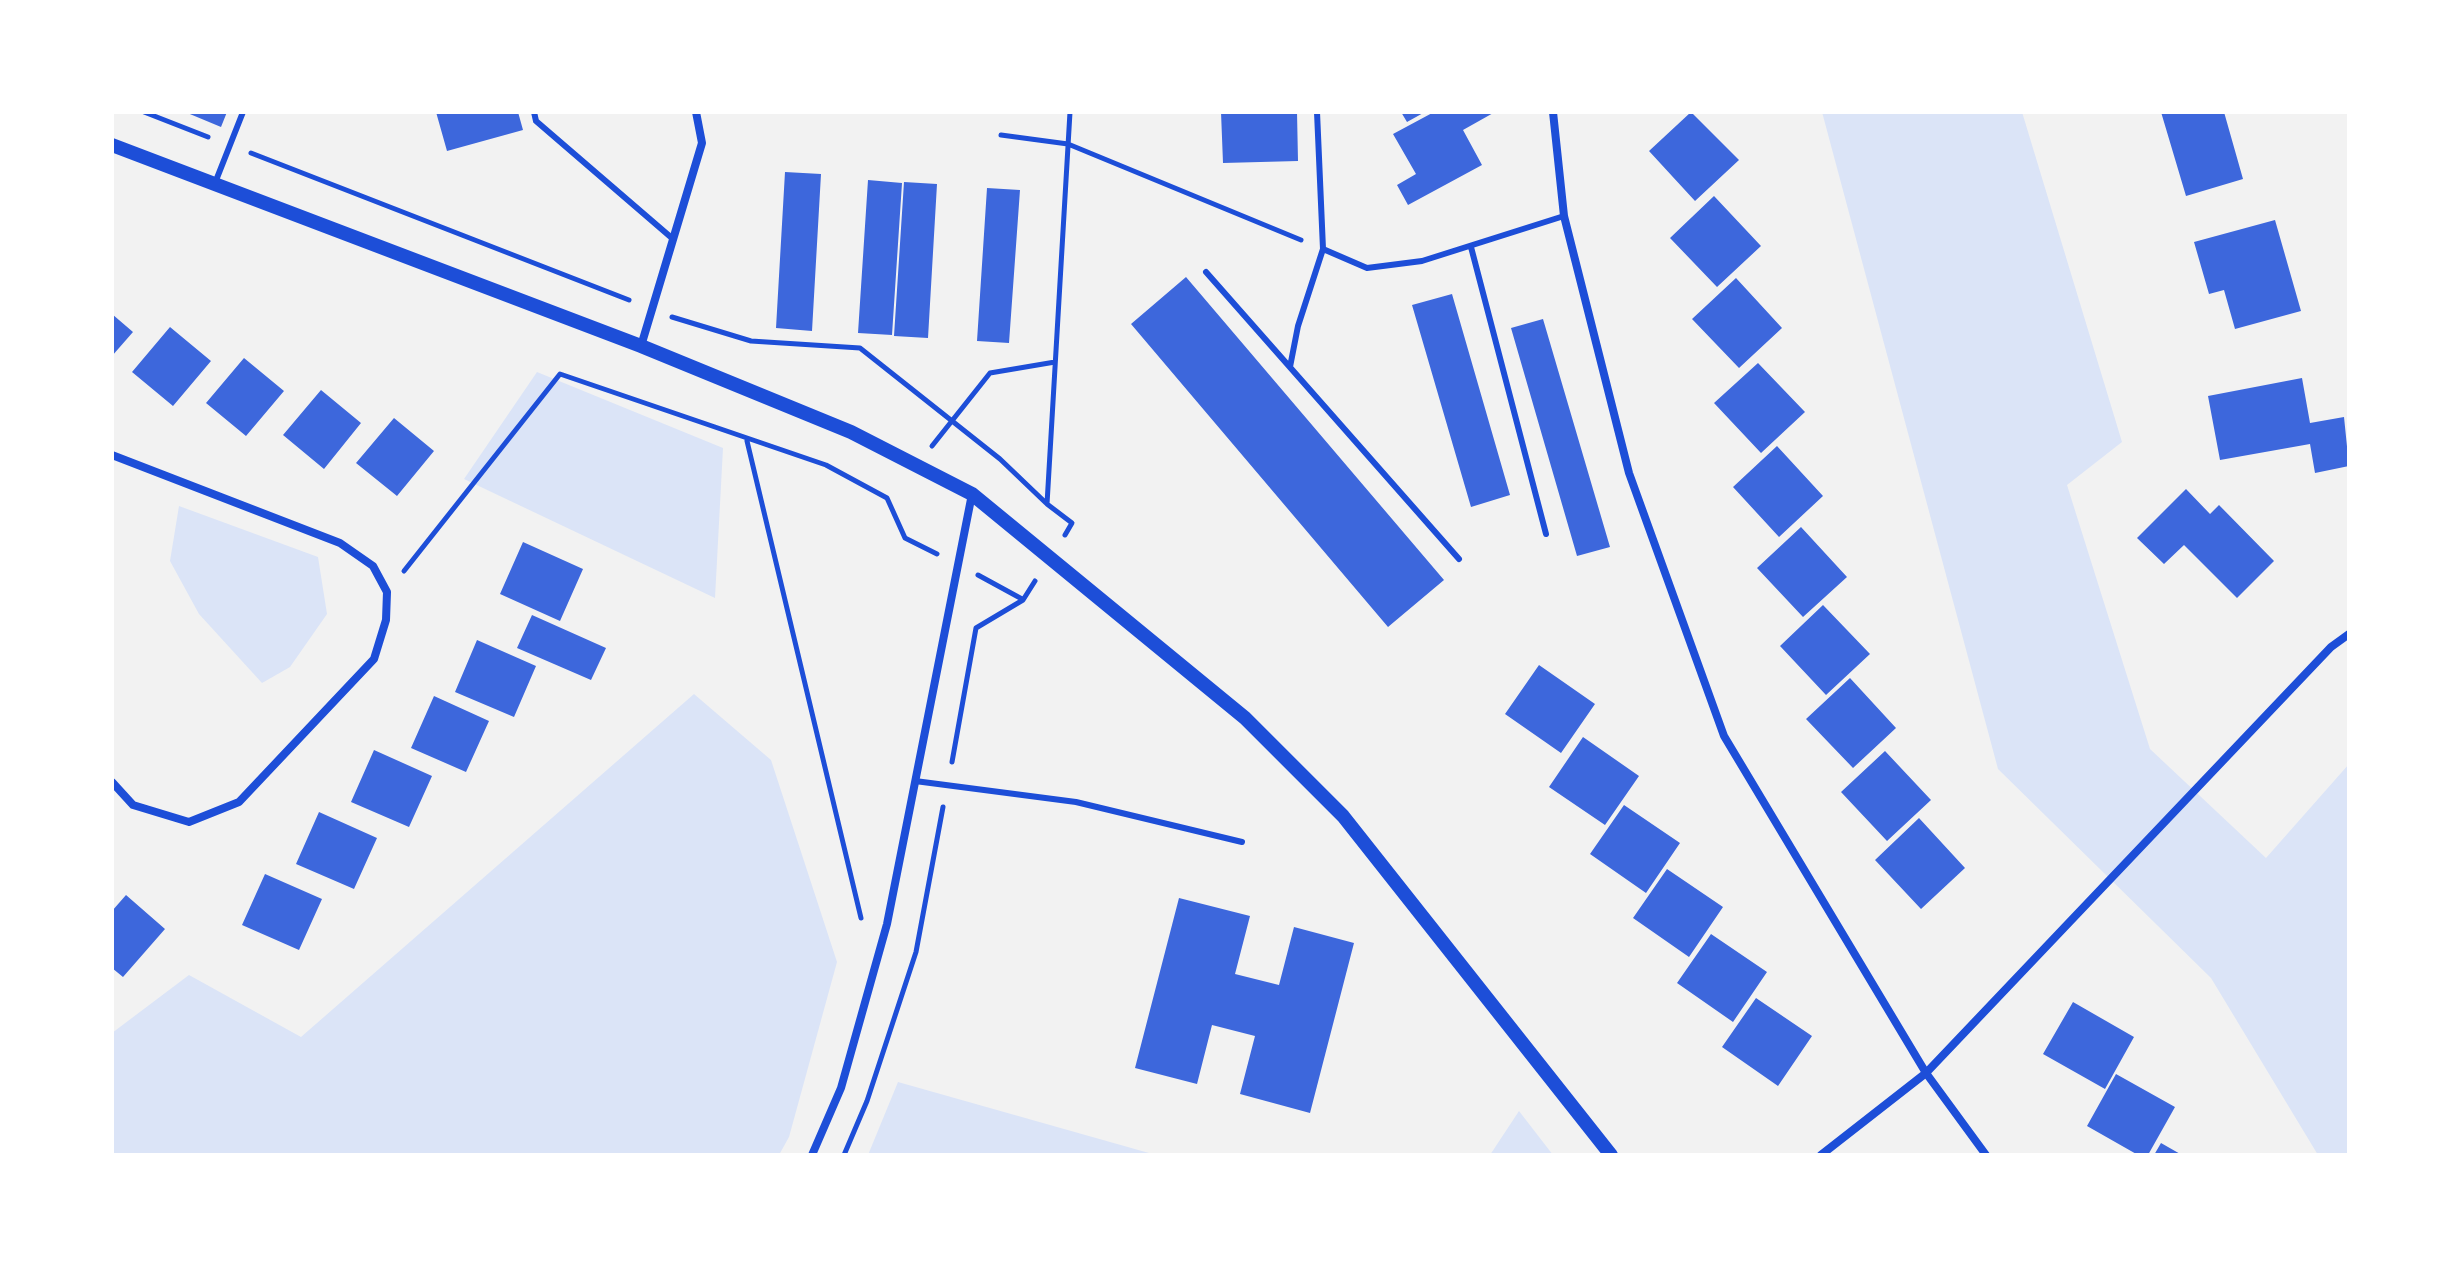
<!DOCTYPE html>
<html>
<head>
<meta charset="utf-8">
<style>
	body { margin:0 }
	#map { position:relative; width:2461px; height:1267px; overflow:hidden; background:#f2f2f2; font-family:Poppins,sans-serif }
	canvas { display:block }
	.frame { position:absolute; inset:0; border:114px solid #fff; pointer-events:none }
</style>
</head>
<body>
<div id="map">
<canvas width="2461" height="1267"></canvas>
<div class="frame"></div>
</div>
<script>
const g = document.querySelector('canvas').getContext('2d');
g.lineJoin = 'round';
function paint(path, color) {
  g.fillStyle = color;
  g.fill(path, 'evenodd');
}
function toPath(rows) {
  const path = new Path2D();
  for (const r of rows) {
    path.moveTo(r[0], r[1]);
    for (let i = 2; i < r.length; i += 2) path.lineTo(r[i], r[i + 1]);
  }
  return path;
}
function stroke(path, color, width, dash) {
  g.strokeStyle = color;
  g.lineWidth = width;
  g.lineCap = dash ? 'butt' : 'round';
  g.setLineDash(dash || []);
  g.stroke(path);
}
paint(toPath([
	[1822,112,2022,112,2122,442,2067,485,2150,749,2266,858,2349,764,2349,1155,2318,1155,2211,978,1998,769],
	[537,372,723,448,715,598,464,479],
	[179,506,318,557,327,614,290,667,262,683,199,614,170,561],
	[694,694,771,760,837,962,789,1137,779,1155,112,1155,112,1033,189,975,301,1037],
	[898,1082,1156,1155,868,1155],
	[1519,1111,1553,1155,1490,1155]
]), '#dbe4f7');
paint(toPath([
	[185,112,227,112,221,127],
	[436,112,518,112,523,130,447,151],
	[1221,112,1297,112,1298,161,1223,163],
	[1401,112,1425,112,1407,122],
	[1434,112,1495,112,1463,130,1482,165,1408,205,1397,185,1416,174,1393,134],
	[1691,112,1739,160,1695,201,1649,151],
	[2161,112,2224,112,2243,179,2186,196],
	[785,172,821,174,812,331,776,328],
	[868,180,902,183,892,335,858,333],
	[904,182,937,184,928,338,894,336],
	[987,188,1020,190,1009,343,977,341],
	[1714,196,1761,246,1717,287,1670,238],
	[2275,220,2301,311,2235,329,2224,290,2209,294,2194,242],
	[1186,277,1444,580,1388,627,1131,324],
	[1736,278,1782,328,1739,368,1692,319],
	[1452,294,1510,495,1471,507,1412,305],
	[112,314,133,332,112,356],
	[1543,319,1610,547,1577,556,1511,328],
	[170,327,211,361,173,406,132,372],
	[244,358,284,391,246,436,206,403],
	[1758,363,1805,412,1761,453,1714,403],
	[2302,378,2310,423,2344,417,2349,466,2315,473,2310,444,2220,460,2208,396],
	[321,390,361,423,324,469,283,435],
	[394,418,434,451,397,496,356,463],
	[1777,446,1823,496,1779,537,1733,487],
	[2186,489,2210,514,2219,505,2274,561,2237,598,2184,545,2164,564,2137,538],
	[1801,527,1847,577,1803,617,1757,568],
	[523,542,583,569,560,621,500,594],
	[1823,605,1870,654,1826,695,1780,646],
	[532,615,606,648,591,680,517,648],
	[477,640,536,666,514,717,455,692],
	[1539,665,1595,704,1561,753,1505,714],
	[1850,678,1896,728,1853,768,1806,719],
	[434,696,489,721,466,772,411,748],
	[1583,737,1639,776,1605,825,1549,787],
	[374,750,432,776,409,827,351,802],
	[1885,751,1931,800,1887,841,1841,792],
	[1624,805,1680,843,1646,893,1590,854],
	[319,812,377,838,354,889,296,864],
	[1919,818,1965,868,1921,909,1875,860],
	[1667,869,1723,907,1689,957,1633,918],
	[265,874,322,899,299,950,242,925],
	[126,895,165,929,123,977,112,968,112,911],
	[1179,898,1250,916,1235,974,1279,985,1294,927,1354,943,1310,1113,1240,1094,1255,1036,1212,1025,1197,1084,1135,1068],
	[1711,934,1767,972,1733,1022,1677,983],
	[1756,998,1812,1036,1778,1086,1722,1047],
	[2073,1002,2134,1037,2105,1089,2043,1054],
	[2116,1074,2175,1107,2148,1155,2138,1155,2087,1126],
	[2161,1143,2182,1155,2154,1155]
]), '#3d67dc');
stroke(toPath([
	[144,112,208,137],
	[1001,135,1068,144,1301,240],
	[251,153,629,300],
	[672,317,751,341,860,348,1000,459,1046,503],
	[747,441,861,918],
	[932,446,990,373,1055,362],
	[1065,535,1072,523,1047,504,1070,112],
	[404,571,560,374,826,465,887,498,905,538,937,554],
	[978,575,1022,599],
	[952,762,976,628,1023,600,1035,581],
	[844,1155,867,1101,916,952,943,807]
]), '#1d4ed8', 5);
stroke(toPath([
	[534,112,536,121,673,239],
	[215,183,243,112],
	[1471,247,1546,534],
	[1323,249,1367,268,1422,261,1564,216],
	[1206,272,1459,559],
	[1290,367,1298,326,1323,249,1317,112],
	[915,781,1076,802,1242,842]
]), '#1d4ed8', 6);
stroke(toPath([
	[1553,112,1564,216,1629,473,1724,736,1926,1073,1986,1155],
	[641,346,702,143,696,112],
	[112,455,340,543,373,566,387,592,386,620,374,659,239,802,189,822,133,805,112,782],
	[812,1155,841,1088,887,924,972,494],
	[1821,1155,1926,1073,2331,647,2349,634]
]), '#1d4ed8', 8);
stroke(toPath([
	[112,145,641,346,851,432,972,494,1245,718,1343,816,1611,1155]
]), '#1d4ed8', 14);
</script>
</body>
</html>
